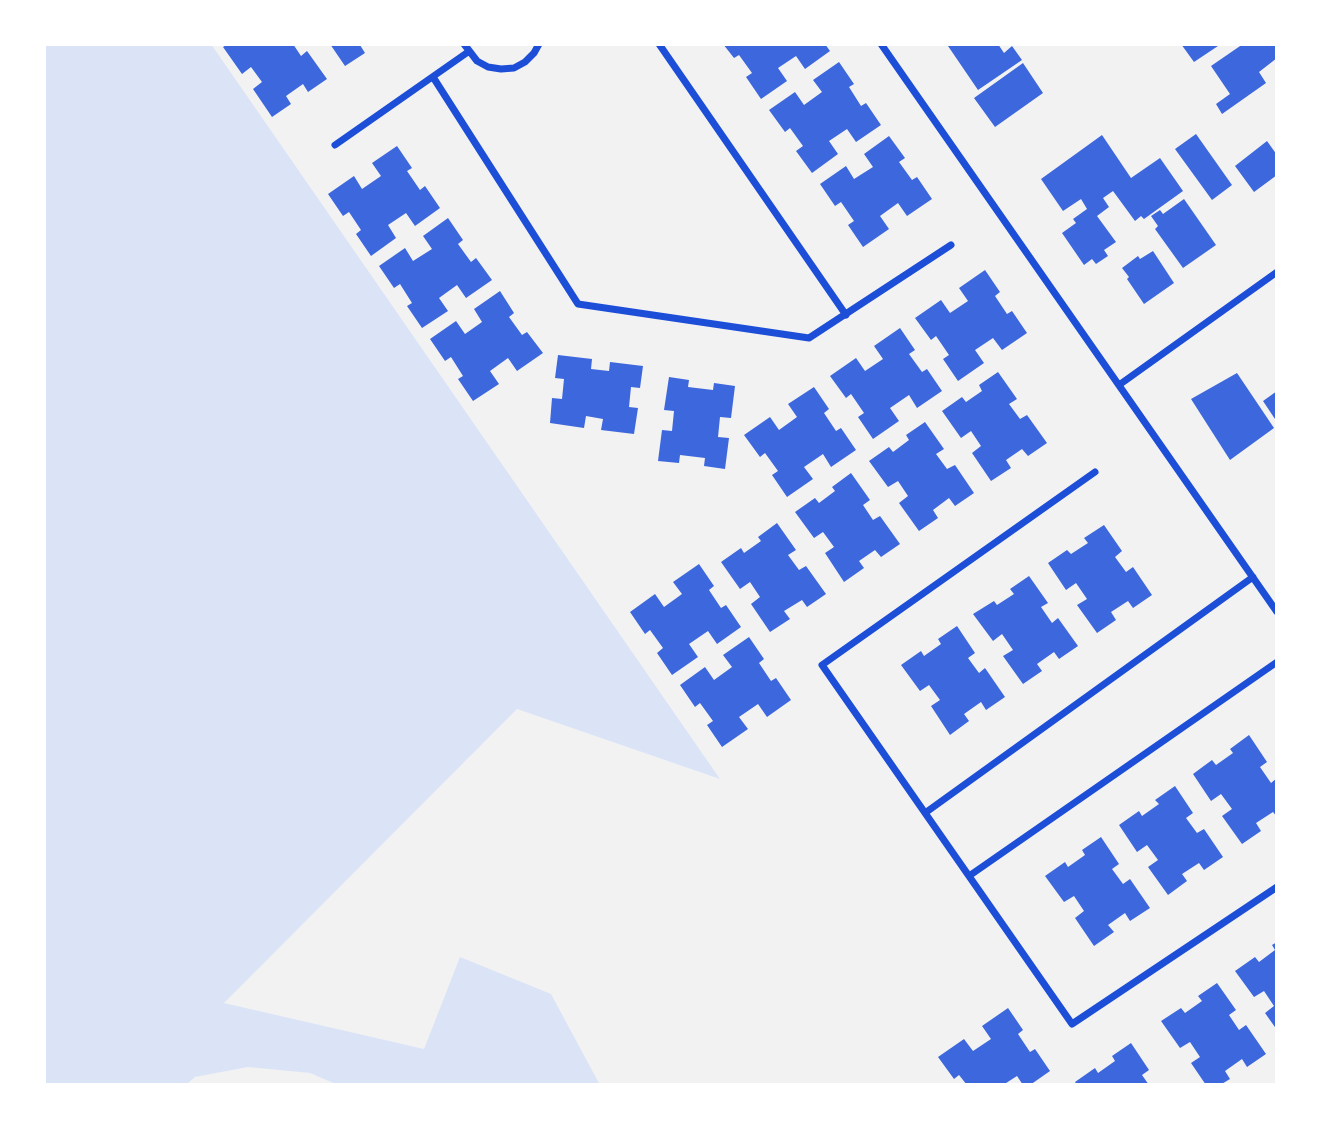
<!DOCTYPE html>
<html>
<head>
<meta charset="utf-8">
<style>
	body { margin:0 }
	#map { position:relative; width:1321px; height:1129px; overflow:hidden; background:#f2f2f2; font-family:"Roboto Condensed",sans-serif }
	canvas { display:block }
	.frame { position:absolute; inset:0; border:46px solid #fff; pointer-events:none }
</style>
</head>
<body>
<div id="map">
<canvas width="1321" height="1129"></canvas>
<div class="frame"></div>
</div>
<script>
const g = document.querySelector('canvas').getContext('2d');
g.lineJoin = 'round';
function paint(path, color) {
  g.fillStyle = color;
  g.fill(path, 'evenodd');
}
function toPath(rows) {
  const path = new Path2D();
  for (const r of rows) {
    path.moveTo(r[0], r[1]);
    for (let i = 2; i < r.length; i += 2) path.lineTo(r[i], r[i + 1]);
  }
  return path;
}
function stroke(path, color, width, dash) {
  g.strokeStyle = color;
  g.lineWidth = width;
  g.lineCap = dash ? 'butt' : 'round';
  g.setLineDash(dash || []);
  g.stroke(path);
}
paint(toPath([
	[44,44,211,44,720,779,517,709,224,1003,424,1049,460,957,551,994,600,1085,338,1085,310,1073,248,1067,195,1077,186,1085,44,1085]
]), '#dbe4f7');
paint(toPath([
	[228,44,293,44,301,56,307,51,327,79,308,92,303,84,286,96,291,104,272,117,253,89,262,82,251,67,242,74,223,47],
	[330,44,362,44,360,45,365,53,345,66],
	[723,44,825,44,830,51,805,69,796,56,778,68,787,81,761,99,746,77,752,73,739,55,734,58],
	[952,44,998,44,1004,53,1012,46,1022,60,978,90,948,46],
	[1181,44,1221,44,1194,62],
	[1243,44,1275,44,1277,58,1259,72,1266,83,1222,114,1216,104,1230,94,1211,66],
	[839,62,854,84,849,87,861,106,866,103,881,125,856,142,847,129,829,141,838,154,812,173,796,151,803,146,790,128,785,132,769,110,795,92,804,105,822,92,813,80],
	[1023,63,1043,93,995,127,974,98],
	[1196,134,1232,185,1212,200,1175,149],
	[1102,135,1131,178,1160,158,1183,191,1144,219,1141,216,1135,221,1113,191,1103,198,1109,207,1097,216,1116,242,1104,250,1108,256,1096,264,1092,259,1084,265,1062,233,1076,223,1073,219,1087,209,1081,199,1063,211,1041,179],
	[889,136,905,158,899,162,912,180,917,177,932,199,907,216,898,203,880,216,889,229,863,247,848,225,854,221,841,202,835,206,820,184,846,166,854,179,873,167,864,154],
	[1267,141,1277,155,1277,175,1254,192,1235,166],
	[397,146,412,168,407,171,420,190,425,186,440,208,415,226,406,213,388,225,396,238,371,256,356,234,361,230,349,212,343,216,328,194,354,176,362,189,381,176,372,163],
	[1184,199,1216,245,1183,268,1155,229,1158,226,1151,216,1160,210,1163,214],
	[448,218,463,240,458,244,471,262,476,258,492,280,466,298,457,285,439,298,448,311,422,328,407,306,412,303,400,284,394,288,379,266,405,248,413,261,432,249,423,236],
	[1153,251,1174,283,1144,304,1127,279,1129,277,1122,268,1138,256,1140,259],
	[985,270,1000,292,995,296,1007,314,1012,311,1027,333,1002,350,993,338,975,350,984,363,958,381,943,359,949,355,936,336,931,340,915,318,941,300,950,313,968,301,959,288],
	[500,291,514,313,509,317,522,335,527,332,543,353,517,371,508,358,490,371,499,384,473,401,458,379,463,376,451,357,445,361,430,339,456,321,465,334,482,322,474,309],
	[900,328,915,350,909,354,922,372,927,369,942,391,917,408,909,395,890,408,899,421,873,439,858,417,864,413,851,394,846,398,830,376,856,358,865,371,883,359,874,346],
	[558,355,592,359,591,369,609,371,610,362,643,366,640,388,631,387,629,407,638,408,634,434,601,430,603,419,586,416,584,428,550,423,552,398,562,399,564,379,555,378],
	[998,372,1017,399,1009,404,1020,419,1027,415,1047,443,1028,456,1022,449,1006,460,1011,468,991,481,972,453,981,446,971,431,961,438,942,411,962,397,966,402,982,391,979,385],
	[1237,373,1274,428,1230,460,1191,399],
	[669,377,689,380,688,387,713,390,714,383,735,386,731,418,720,417,718,437,729,438,725,469,704,466,705,458,680,455,679,463,658,461,662,430,672,431,674,411,664,410],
	[814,387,829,409,824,413,836,431,841,428,856,450,831,467,823,454,804,467,813,479,787,497,772,475,778,471,765,453,760,457,744,435,770,417,779,430,797,417,788,404],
	[1277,391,1277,422,1263,401],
	[925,422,944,449,936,454,947,469,955,465,974,493,955,506,949,498,933,510,938,518,919,531,899,503,908,496,898,481,888,487,869,461,889,447,893,452,909,440,906,435],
	[851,473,870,500,863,505,873,520,880,516,900,544,881,557,875,550,859,561,864,568,844,582,825,553,834,547,823,532,814,538,795,512,815,498,819,503,835,491,832,487],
	[777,523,796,550,788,555,799,570,806,566,826,594,807,607,802,600,784,611,790,619,770,632,751,604,760,597,750,582,740,589,721,562,741,548,744,553,761,541,758,537],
	[1104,525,1122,551,1115,557,1126,572,1133,567,1152,595,1133,608,1128,601,1111,612,1116,620,1097,633,1077,605,1087,599,1076,583,1066,590,1048,563,1067,550,1071,554,1088,543,1084,538],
	[699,564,714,586,709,590,721,608,726,605,741,627,717,644,708,631,689,644,698,657,672,675,657,653,663,648,650,630,645,634,630,612,655,594,664,607,682,594,673,582],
	[1029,576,1048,603,1041,607,1052,623,1058,618,1078,646,1059,659,1054,652,1037,664,1042,671,1023,684,1003,656,1013,650,1002,634,993,641,973,614,994,601,997,605,1014,594,1010,589],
	[957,626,975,653,968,658,979,673,985,668,1005,697,986,710,981,702,964,714,969,721,950,735,931,706,940,700,929,685,920,691,901,665,921,651,924,656,941,644,938,639],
	[749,637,764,659,759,663,771,681,776,678,791,700,767,717,758,704,739,717,748,729,722,747,707,725,713,721,700,703,695,707,680,685,705,667,714,680,732,667,723,655],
	[1249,735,1267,762,1260,767,1271,783,1277,778,1277,817,1273,812,1256,823,1261,831,1242,844,1222,816,1232,809,1221,794,1211,801,1193,774,1212,760,1216,765,1233,753,1230,749],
	[1175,786,1193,813,1186,818,1197,833,1204,829,1223,857,1204,870,1199,863,1182,874,1187,881,1168,895,1148,867,1158,860,1147,845,1137,852,1119,825,1139,811,1142,816,1159,804,1155,800],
	[1101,837,1119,864,1112,869,1123,884,1130,879,1150,908,1130,921,1125,913,1108,925,1114,932,1094,946,1075,918,1084,911,1074,896,1064,902,1045,876,1065,862,1068,867,1085,855,1082,850],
	[1277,942,1277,1030,1265,1013,1274,1006,1264,991,1254,997,1235,971,1255,957,1259,962,1275,950,1272,945],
	[1217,983,1236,1010,1229,1015,1239,1030,1246,1025,1266,1054,1247,1067,1242,1059,1225,1071,1230,1079,1220,1085,1206,1085,1191,1063,1200,1057,1190,1042,1180,1048,1161,1021,1181,1008,1185,1013,1202,1001,1198,996],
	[1008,1008,1023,1030,1018,1034,1030,1052,1035,1049,1050,1071,1030,1085,1023,1085,1017,1076,1003,1085,967,1085,959,1075,954,1079,938,1057,964,1039,973,1051,991,1039,982,1026],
	[1131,1043,1149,1070,1142,1075,1149,1085,1077,1085,1075,1082,1095,1068,1098,1073,1115,1061,1112,1056]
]), '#3d67dc');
stroke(toPath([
	[464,44,477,61,488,67,501,69,514,68,525,62,534,53,539,44],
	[659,44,846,315],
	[881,44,1277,612],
	[433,77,578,304,809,338,951,245],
	[335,145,468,52],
	[1119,385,1277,272],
	[1095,472,822,665,1072,1024,1277,887],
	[925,813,1253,577],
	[969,876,1277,662]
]), '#1d4ed8', 7);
</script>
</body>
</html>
